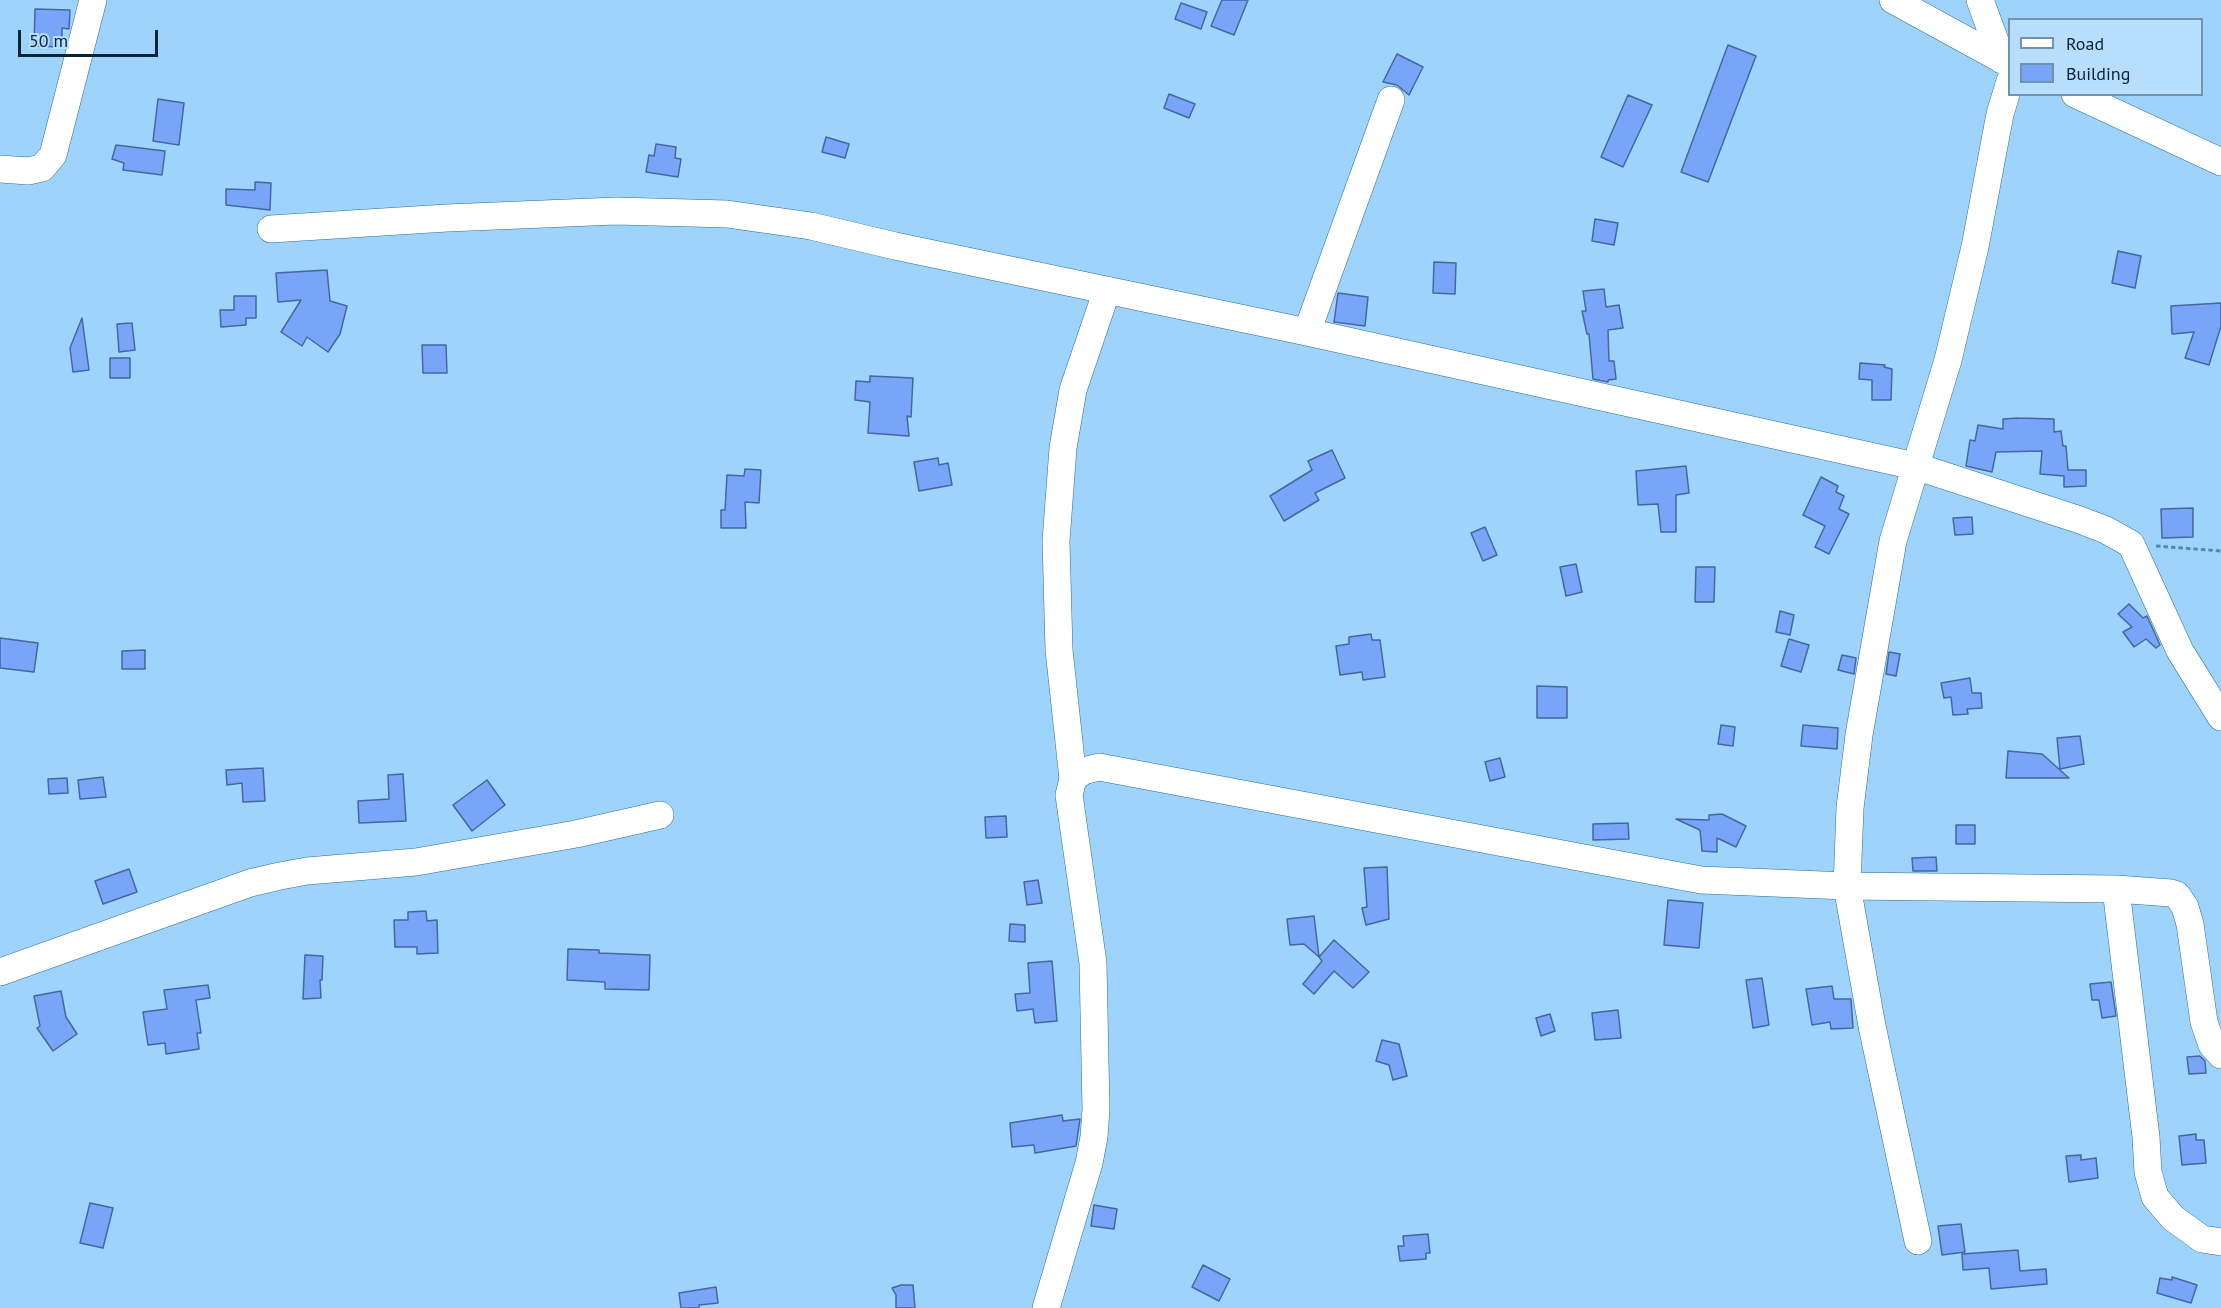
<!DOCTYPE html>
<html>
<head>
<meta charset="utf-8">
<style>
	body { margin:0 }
	#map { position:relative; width:2221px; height:1308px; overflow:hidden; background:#9ed3fb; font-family:"PT Sans",sans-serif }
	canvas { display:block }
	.legend { position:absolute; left:2008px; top:18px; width:195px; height:78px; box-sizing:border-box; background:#b7defd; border:2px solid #7193ad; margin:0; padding:8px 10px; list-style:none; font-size:18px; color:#072336 }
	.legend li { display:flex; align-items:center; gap:12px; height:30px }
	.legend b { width:30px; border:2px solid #7193ad }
	.scale { position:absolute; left:18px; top:30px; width:140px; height:27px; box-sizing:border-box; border:3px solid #072336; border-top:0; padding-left:8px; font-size:18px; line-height:21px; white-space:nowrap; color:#072336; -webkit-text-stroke:4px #b7defd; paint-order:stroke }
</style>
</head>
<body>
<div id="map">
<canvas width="2221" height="1308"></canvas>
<ul class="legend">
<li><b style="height:8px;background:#fff"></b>Road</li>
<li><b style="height:16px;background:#79a5f8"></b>Building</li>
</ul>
<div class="scale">50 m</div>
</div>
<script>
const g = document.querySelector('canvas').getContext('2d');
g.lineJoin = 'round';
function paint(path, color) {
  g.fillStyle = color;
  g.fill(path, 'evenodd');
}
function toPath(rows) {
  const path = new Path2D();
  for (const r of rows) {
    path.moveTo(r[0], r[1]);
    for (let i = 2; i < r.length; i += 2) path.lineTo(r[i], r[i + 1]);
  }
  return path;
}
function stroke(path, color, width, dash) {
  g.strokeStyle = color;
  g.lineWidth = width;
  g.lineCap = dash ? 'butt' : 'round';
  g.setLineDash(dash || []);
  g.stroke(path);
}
const building = toPath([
	[1222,0,1248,0,1234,35,1211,26,1222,0],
	[1181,3,1207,12,1201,29,1175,19,1181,3],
	[35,9,70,10,69,29,62,28,62,47,34,46,35,9],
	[1728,45,1756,56,1708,182,1681,172,1728,45],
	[1397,54,1423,67,1409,95,1397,85,1383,82,1397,54],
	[1169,94,1195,104,1189,118,1164,108,1169,94],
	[1628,95,1652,105,1623,167,1601,157,1628,95],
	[158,99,184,103,179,145,153,141,158,99],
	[826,137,849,144,845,158,822,152,826,137],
	[656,144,676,147,675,158,681,159,678,177,646,172,649,155,654,156,656,144],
	[116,145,165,151,162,175,123,170,124,163,112,159,116,145],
	[255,182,271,183,270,210,226,205,226,189,255,190,255,182],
	[1595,219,1618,223,1614,245,1592,241,1595,219],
	[2118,251,2141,256,2135,288,2112,283,2118,251],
	[1434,262,1456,263,1455,294,1433,293,1434,262],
	[327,270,330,301,347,306,340,334,328,352,307,337,302,346,281,332,301,300,278,302,276,273,327,270],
	[1604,289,1606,307,1619,305,1623,328,1608,330,1609,361,1614,361,1616,379,1608,380,1608,382,1593,379,1589,334,1587,334,1582,311,1586,311,1583,291,1604,289],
	[1338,293,1368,297,1365,326,1334,322,1338,293],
	[234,296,256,296,256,318,246,318,246,325,221,327,220,310,234,310,234,296],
	[2221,303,2221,326,2209,365,2185,358,2194,332,2172,334,2171,306,2221,303],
	[82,318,89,370,73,372,70,348,82,318],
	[132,323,135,350,119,352,117,324,132,323],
	[422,345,446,345,447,373,423,373,422,345],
	[110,358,130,358,130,378,110,378,110,358],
	[1860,363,1885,365,1884,367,1892,369,1891,400,1872,400,1872,380,1859,379,1860,363],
	[870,376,913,378,911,417,907,416,909,436,868,433,870,402,855,400,856,381,870,382,870,376],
	[2018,418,2054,419,2054,432,2061,431,2063,446,2066,446,2068,470,2086,470,2086,486,2064,487,2064,476,2040,474,2042,451,1996,452,1992,472,1966,466,1970,440,1975,441,1978,425,2003,429,2003,419,2018,418],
	[1332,450,1345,478,1315,493,1319,500,1284,521,1270,496,1312,470,1308,461,1332,450],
	[938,458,939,465,948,463,952,485,919,491,914,462,938,458],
	[1686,466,1689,493,1676,495,1676,532,1661,532,1658,504,1638,505,1636,471,1686,466],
	[745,469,761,470,759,503,745,502,746,528,721,528,721,510,725,510,727,475,744,476,745,469],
	[1821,477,1838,486,1836,492,1844,496,1839,509,1849,514,1829,554,1815,547,1825,526,1803,515,1821,477],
	[2193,508,2193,537,2162,538,2161,509,2193,508],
	[1972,517,1973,534,1955,535,1953,518,1972,517],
	[1485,527,1497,555,1483,561,1471,533,1485,527],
	[1576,564,1582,592,1566,596,1560,567,1576,564],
	[1696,567,1715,567,1714,602,1695,602,1696,567],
	[2129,604,2143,618,2147,616,2160,645,2156,648,2146,639,2134,647,2123,632,2132,627,2118,614,2129,604],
	[1780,611,1794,615,1790,635,1776,632,1780,611],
	[1371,634,1372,640,1380,640,1385,677,1363,680,1362,672,1340,675,1336,646,1349,644,1349,637,1371,634],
	[0,638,38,643,34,672,0,668,0,638],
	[1789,639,1809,645,1801,672,1781,666,1789,639],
	[145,650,145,669,122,669,122,651,145,650],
	[1889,652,1900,654,1896,676,1886,674,1889,652],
	[1842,655,1856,658,1854,674,1838,670,1842,655],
	[1970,678,1972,693,1981,693,1982,708,1967,709,1968,714,1953,715,1951,697,1944,698,1941,683,1970,678],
	[1537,686,1567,687,1567,718,1537,718,1537,686],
	[1721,725,1735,727,1733,746,1718,744,1721,725],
	[1803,725,1838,728,1837,749,1801,746,1803,725],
	[2080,736,2084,764,2060,769,2057,738,2080,736],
	[2008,751,2042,754,2069,778,2006,778,2008,751],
	[1500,758,1505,777,1490,781,1485,762,1500,758],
	[263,768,265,801,243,802,242,783,227,785,226,770,263,768],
	[403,774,406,821,359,823,358,801,389,799,388,775,403,774],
	[103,777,106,797,80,799,78,780,103,777],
	[67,778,68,793,49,794,48,779,67,778],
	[487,780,505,805,472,831,453,805,487,780],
	[1722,814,1746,826,1736,847,1717,838,1717,852,1702,851,1700,830,1676,819,1709,820,1709,815,1722,814],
	[1006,816,1007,837,986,838,985,817,1006,816],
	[1628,823,1629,839,1593,840,1593,824,1628,823],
	[1956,825,1975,825,1975,844,1956,844,1956,825],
	[1936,857,1937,871,1913,871,1912,858,1936,857],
	[1387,867,1389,919,1366,925,1362,908,1367,907,1364,868,1387,867],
	[129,869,137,892,103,904,95,881,129,869],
	[1038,880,1042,903,1027,905,1024,882,1038,880],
	[1668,900,1703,903,1699,948,1664,945,1668,900],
	[426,911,427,921,437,920,438,953,417,954,417,947,395,947,394,920,408,920,408,912,426,911],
	[1314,916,1319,957,1304,944,1290,945,1287,919,1314,916],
	[1010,924,1025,925,1025,942,1009,941,1010,924],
	[1334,940,1369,972,1353,988,1334,971,1314,994,1303,984,1322,961,1319,957,1334,940],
	[568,949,599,950,599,953,650,955,649,990,605,989,605,982,567,980,568,949],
	[305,955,323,956,322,980,320,980,321,998,303,999,305,955],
	[1052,961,1057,1021,1035,1023,1033,1009,1017,1011,1015,994,1030,993,1028,963,1052,961],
	[1762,978,1769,1025,1753,1028,1746,980,1762,978],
	[2111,982,2116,1016,2102,1018,2099,1000,2092,1000,2090,984,2111,982],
	[208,985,210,998,196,1000,201,1033,197,1033,199,1049,166,1054,165,1043,148,1045,143,1012,167,1009,164,990,208,985],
	[1832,986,1834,999,1851,999,1853,1028,1831,1029,1830,1022,1812,1025,1806,989,1832,986],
	[61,991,66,1017,77,1034,53,1051,37,1028,40,1026,34,996,61,991],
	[1618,1010,1621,1038,1595,1040,1592,1013,1618,1010],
	[1550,1014,1555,1031,1541,1036,1536,1018,1550,1014],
	[1382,1040,1399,1044,1407,1076,1393,1080,1389,1065,1376,1061,1382,1040],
	[2200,1056,2205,1061,2206,1073,2189,1074,2187,1057,2200,1056],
	[1062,1115,1063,1121,1080,1119,1076,1146,1035,1153,1034,1145,1012,1147,1010,1123,1062,1115],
	[2196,1134,2196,1140,2204,1140,2206,1163,2182,1165,2179,1136,2196,1134],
	[2081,1155,2081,1160,2096,1158,2098,1178,2069,1182,2066,1156,2081,1155],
	[90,1203,113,1208,103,1248,80,1243,90,1203],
	[1094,1205,1117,1209,1114,1229,1091,1226,1094,1205],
	[1961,1224,1965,1252,1942,1255,1938,1226,1961,1224],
	[1428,1234,1430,1253,1426,1253,1426,1259,1400,1261,1398,1246,1404,1246,1403,1236,1428,1234],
	[2018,1250,2020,1271,2046,1269,2047,1284,1991,1289,1989,1268,1963,1270,1962,1254,2018,1250],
	[1203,1265,1230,1279,1219,1301,1192,1287,1203,1265],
	[2172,1277,2197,1285,2191,1303,2157,1293,2160,1278,2172,1280,2172,1277],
	[901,1285,913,1285,915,1308,896,1308,896,1295,892,1288,901,1285],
	[716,1287,718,1303,699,1305,699,1308,681,1308,679,1293,716,1287]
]);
paint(building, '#79a5f8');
stroke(building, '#47669f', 1.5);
const minor = toPath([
	[1893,0,2010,64],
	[1980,0,2002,60],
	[2075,94,2221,162],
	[0,169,28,171,42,168,53,155,93,0],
	[271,229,447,218,616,211,727,214,811,226,895,246,1307,332,1915,466,2080,520,2106,530,2131,544,2180,651,2221,717],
	[1307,332,1391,100],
	[1073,779,1059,650,1056,541,1063,448,1073,390,1107,290],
	[2116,889,2146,1137,2148,1172,2155,1197,2173,1218,2202,1239,2221,1242],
	[0,972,250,883,280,876,307,871,416,862,576,834,660,815],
	[1918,1241,1872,1026,1847,886,1850,808,1859,735,1893,541,1948,360,1975,247,2000,114,2010,81],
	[1046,1308,1089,1163,1094,1137,1096,1109,1093,963,1069,795,1073,779,1083,771,1099,767,1701,880,1847,886,2116,889,2171,893,2177,895,2185,907,2190,924,2204,1022,2212,1045,2221,1055]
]);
stroke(minor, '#2b6e9c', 28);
stroke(toPath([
	[2156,546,2221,551]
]), '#5c86a5', 3, [4.5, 3]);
stroke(minor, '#fff', 27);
</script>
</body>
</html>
